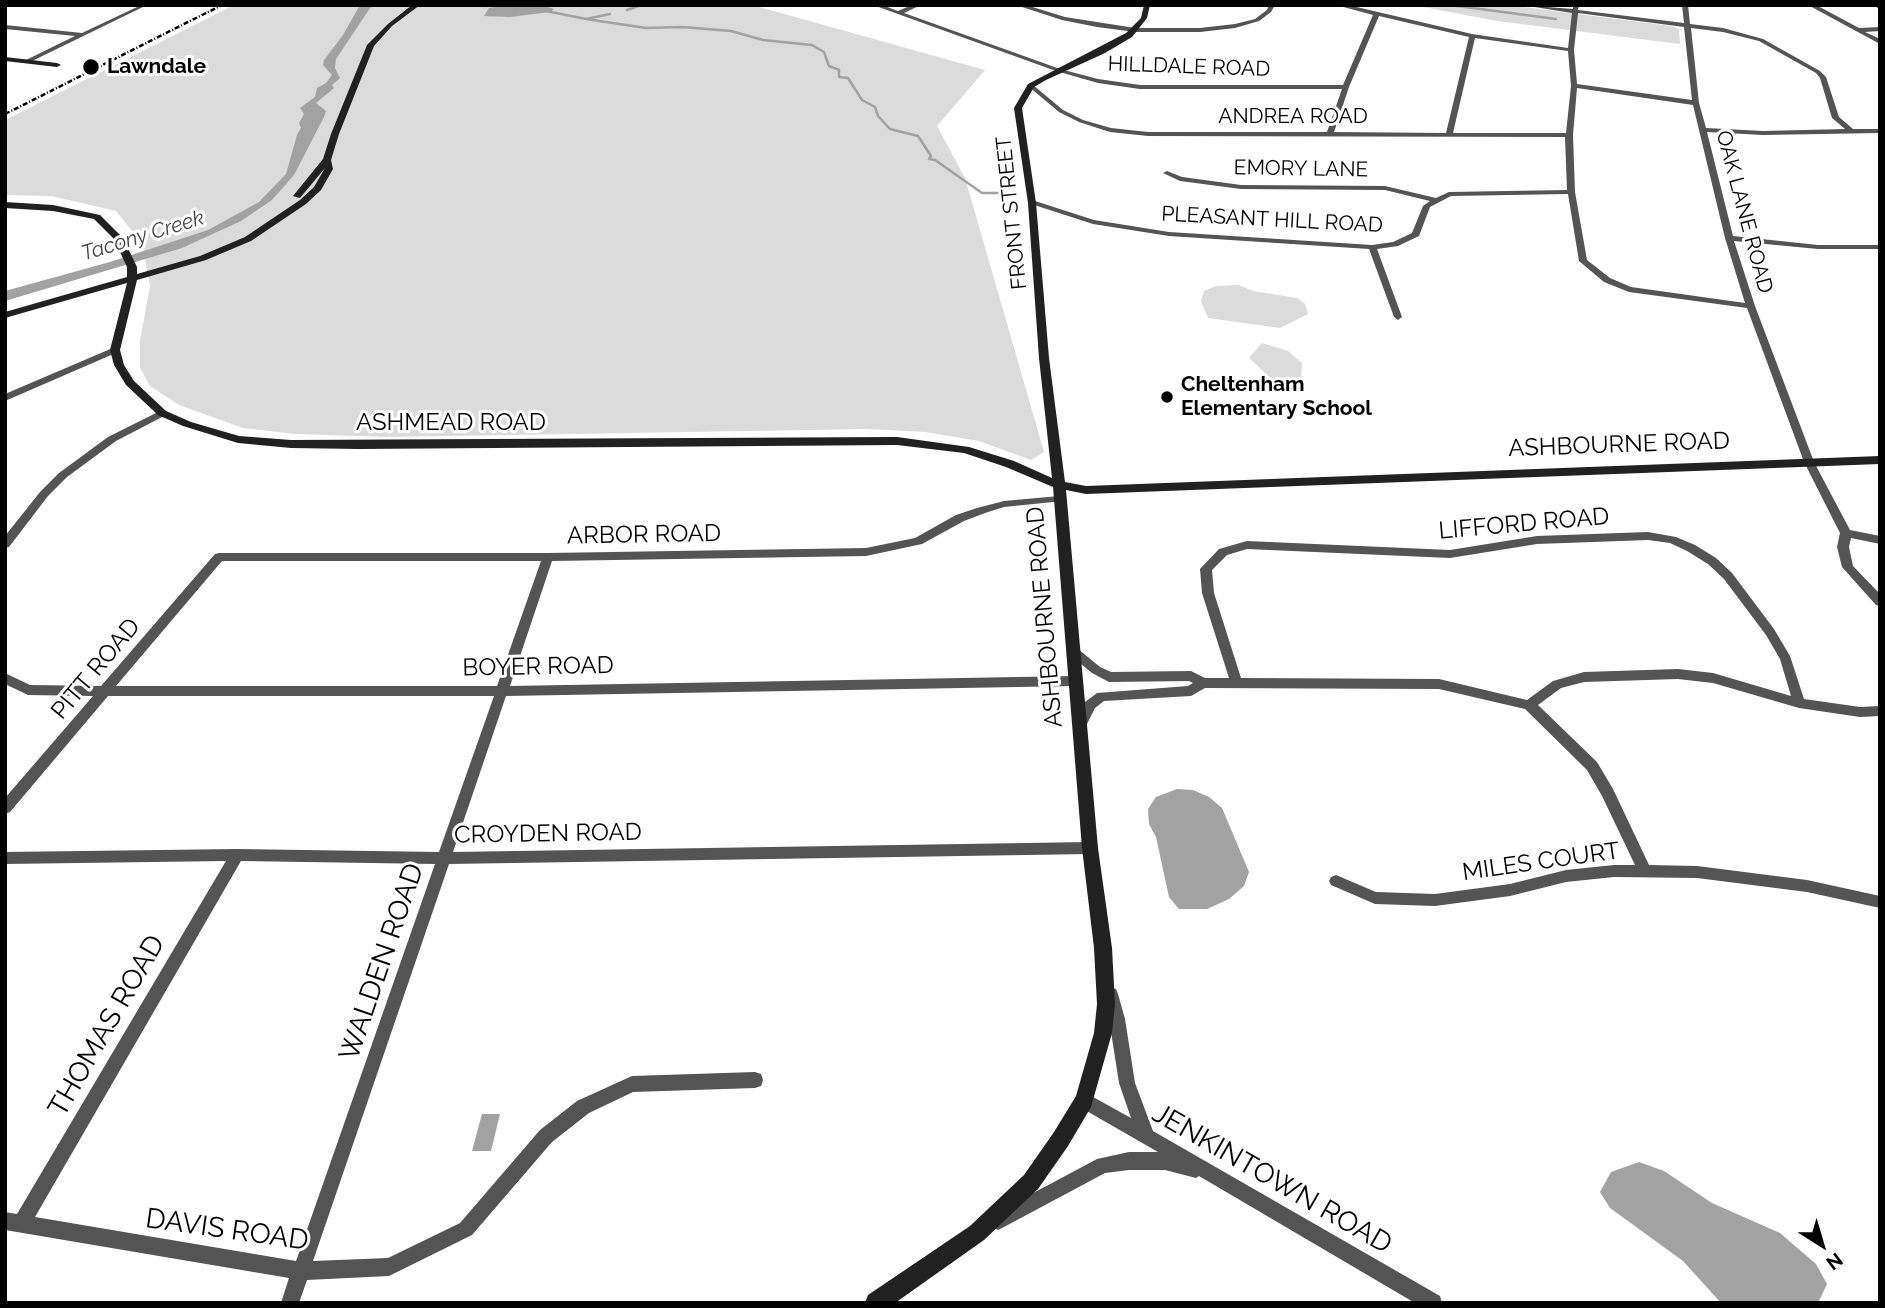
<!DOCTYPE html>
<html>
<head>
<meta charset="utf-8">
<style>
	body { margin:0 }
	#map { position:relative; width:1885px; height:1308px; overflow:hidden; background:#fff; font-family:Raleway,sans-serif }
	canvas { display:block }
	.frame { position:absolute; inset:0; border:7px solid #000; pointer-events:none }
	.north { position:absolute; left:1787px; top:1210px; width:70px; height:70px; -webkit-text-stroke:5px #fff; paint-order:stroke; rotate:143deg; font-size:19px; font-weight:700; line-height:28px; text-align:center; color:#000 }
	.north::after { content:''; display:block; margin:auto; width:24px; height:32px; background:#000; clip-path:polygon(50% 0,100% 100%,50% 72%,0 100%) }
</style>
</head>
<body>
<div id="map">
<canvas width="1885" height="1308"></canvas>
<div class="frame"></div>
<div class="north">N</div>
</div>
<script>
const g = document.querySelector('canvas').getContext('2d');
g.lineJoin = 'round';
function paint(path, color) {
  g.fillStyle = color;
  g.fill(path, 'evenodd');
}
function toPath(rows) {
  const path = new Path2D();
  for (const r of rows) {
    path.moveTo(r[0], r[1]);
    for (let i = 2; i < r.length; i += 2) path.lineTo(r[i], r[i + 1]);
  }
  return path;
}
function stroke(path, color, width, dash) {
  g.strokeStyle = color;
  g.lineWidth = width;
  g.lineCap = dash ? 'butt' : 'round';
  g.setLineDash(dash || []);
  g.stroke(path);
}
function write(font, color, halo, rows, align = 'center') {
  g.font = font + ' Raleway,sans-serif';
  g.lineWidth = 6;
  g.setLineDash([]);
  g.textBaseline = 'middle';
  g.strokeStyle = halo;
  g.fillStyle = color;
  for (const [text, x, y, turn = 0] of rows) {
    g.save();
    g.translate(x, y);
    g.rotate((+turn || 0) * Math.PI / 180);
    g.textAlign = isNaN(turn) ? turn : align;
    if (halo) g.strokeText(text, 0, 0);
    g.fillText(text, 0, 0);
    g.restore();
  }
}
paint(toPath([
	[234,5,752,5,985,70,937,126,965,178,1044,452,1031,460,979,441,925,432,867,429,389,437,295,434,243,428,179,405,150,386,140,368,140,340,150,286,142,243,116,211,51,196,5,195,5,120],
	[1413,5,1508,5,1671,26,1679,29,1680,44,1497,21],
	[1238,285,1253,291,1297,298,1305,304,1308,314,1280,328,1208,318,1201,301,1204,291,1216,286],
	[1262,343,1288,351,1302,363,1301,381,1279,386,1249,358]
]), '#dbdbdb');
paint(toPath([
	[360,5,372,5,336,59,335,68,340,78,332,85,334,88,316,103,326,111,324,117,294,175,272,200,241,221,182,248,5,301,5,291,110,262,208,230,259,202,286,174,297,135,301,128,299,123,304,114,300,108,315,97,317,88,326,83,332,75,323,65,324,60,343,35],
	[502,6,548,7,554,9,550,12,510,17,484,16,489,8],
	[1177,789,1193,790,1209,797,1222,808,1249,872,1244,886,1229,899,1207,909,1179,909,1169,897,1156,837,1149,824,1148,809,1156,797],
	[482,1114,500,1114,491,1151,472,1151],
	[1639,1162,1664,1171,1712,1203,1780,1233,1816,1264,1827,1284,1818,1303,1721,1303,1683,1261,1610,1208,1600,1192,1611,1172]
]), '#a2a2a2');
stroke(toPath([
	[483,5,487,6],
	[1450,5,1556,19],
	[627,10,641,5],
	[546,11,586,19,610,14],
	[586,19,646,28,682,27,731,31,763,40,812,45,824,52,829,66,839,70,839,77,848,78,862,100,875,107,878,116,890,129,918,136,931,156,929,159,935,160,982,193,1012,193]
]), '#a2a2a2', 2.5);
paint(toPath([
	[5,5,147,5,28,63,25,61,26,60,75,36,5,29,5,25,82,33,137,7,5,5],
	[873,5,882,5,898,11,912,5,921,5,904,13,1060,69,1098,79,1140,85,1343,85,1373,15,1336,5,1348,5,1472,34,1568,48,1572,13,1522,5,1573,9,1573,5,1579,5,1578,10,1684,23,1682,5,1688,5,1690,24,1723,28,1763,39,1820,71,1826,77,1839,117,1853,129,1880,129,1880,133,1763,135,1707,132,1733,236,1818,245,1880,245,1880,249,1818,249,1734,241,1755,306,1814,462,1850,530,1880,536,1880,544,1851,538,1849,547,1853,566,1880,594,1880,606,1876,605,1842,567,1837,547,1840,533,1804,462,1747,308,1629,292,1604,282,1579,261,1568,194,1451,196,1430,207,1419,236,1398,246,1377,249,1402,317,1398,320,1394,317,1369,249,1169,236,1093,224,1028,203,1035,201,1094,220,1169,232,1372,245,1393,242,1412,233,1423,206,1430,201,1385,190,1241,189,1180,181,1163,173,1167,171,1182,177,1241,185,1385,186,1436,198,1449,192,1567,190,1565,137,1148,136,1110,132,1079,122,1059,112,1028,86,1033,85,1063,110,1083,120,1111,128,1148,132,1327,132,1342,89,1140,89,1098,83,1056,71,873,5],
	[1578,13,1684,27,1692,100,1577,84,1574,50,1578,13],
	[1379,16,1469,37,1446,133,1334,132,1349,87,1379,16],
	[1691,28,1723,32,1759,41,1816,73,1820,78,1832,118,1845,129,1763,131,1706,128,1699,103,1691,28],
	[1475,38,1568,51,1571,86,1566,133,1453,133,1475,38],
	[1577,88,1693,105,1725,238,1745,303,1631,287,1610,278,1587,260,1575,192,1573,135,1577,88],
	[1016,5,1026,5,1065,17,1135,28,1200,28,1235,24,1255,19,1267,10,1269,5,1275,5,1271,12,1259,21,1235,28,1200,32,1135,32,1097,27,1062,20,1016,5],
	[1808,5,1816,5,1859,28,1880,27,1880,31,1865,32,1880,39,1880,44,1808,5],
	[115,347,118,348,118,352,5,401,5,394,115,347],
	[162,410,166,411,166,415,116,441,67,477,48,496,9,547,5,548,5,536,40,492,59,473,108,437,162,410],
	[1059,496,1063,497,1064,499,1063,501,1004,507,985,513,964,521,922,544,866,556,552,561,510,686,1075,676,1079,678,1081,681,1079,684,1075,686,506,696,453,852,1090,842,1095,844,1097,848,1095,852,1090,854,449,864,313,1261,388,1258,460,1223,540,1130,577,1101,632,1076,755,1072,761,1074,763,1080,761,1086,755,1088,633,1092,589,1113,552,1142,472,1235,389,1276,307,1280,299,1303,281,1303,289,1278,5,1230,5,1212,17,1214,226,861,5,864,5,852,237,849,439,852,494,696,108,696,10,812,5,814,5,798,93,696,28,695,5,684,5,673,30,685,101,686,215,554,219,553,548,553,866,548,915,538,956,515,977,508,1004,501,1059,496],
	[222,561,541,561,497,686,116,686,222,561],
	[241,861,435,864,296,1261,35,1217,241,861],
	[1648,532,1676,537,1695,545,1716,558,1732,573,1774,629,1790,656,1804,699,1860,707,1880,706,1880,716,1860,717,1799,708,1713,683,1678,679,1584,682,1561,688,1538,705,1597,762,1613,789,1649,865,1697,866,1807,880,1880,896,1880,908,1807,892,1697,878,1614,877,1566,882,1510,896,1435,906,1375,904,1331,885,1329,881,1331,877,1336,875,1376,892,1435,894,1510,884,1566,870,1614,865,1635,865,1602,796,1587,770,1525,709,1439,689,1205,688,1191,696,1104,701,1095,708,1084,730,1079,731,1074,730,1073,726,1085,702,1097,693,1188,686,1193,683,1189,681,1109,682,1092,673,1069,654,1067,651,1069,648,1077,648,1100,667,1111,672,1191,671,1205,678,1229,678,1202,593,1200,569,1219,549,1247,541,1450,550,1537,536,1648,532],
	[1648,540,1670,543,1687,551,1708,564,1724,579,1766,635,1780,659,1791,696,1713,673,1678,669,1584,672,1553,681,1527,700,1439,679,1241,678,1214,593,1212,570,1227,555,1247,549,1450,558,1537,544,1648,540],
	[1110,987,1116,989,1118,994,1125,1019,1135,1083,1153,1131,1440,1296,1442,1303,1415,1303,1199,1176,1196,1178,1165,1170,1129,1170,1105,1173,1004,1227,998,1230,992,1227,989,1221,992,1215,1097,1159,1129,1152,1158,1152,1078,1106,1076,1100,1078,1094,1084,1092,1131,1118,1119,1083,1109,1019,1102,994,1104,989,1110,987]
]), '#545454');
paint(toPath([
	[412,5,420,5,392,26,374,46,339,134,331,160,333,169,321,190,306,204,251,241,206,260,137,280,120,350,124,365,134,381,166,411,191,422,239,436,291,440,897,437,969,447,1014,461,1052,478,1039,358,1028,203,1014,108,1028,84,1126,33,1141,18,1144,5,1150,5,1147,18,1132,37,1105,53,1046,80,1034,87,1022,108,1036,203,1049,358,1065,482,1086,486,1880,456,1880,464,1086,494,1066,490,1098,848,1112,948,1115,1004,1112,1033,1091,1107,1068,1146,1038,1189,984,1240,895,1303,865,1303,868,1295,970,1226,1024,1175,1054,1132,1076,1096,1094,1033,1097,1004,1094,948,1082,848,1053,487,1006,467,964,453,897,445,359,449,291,448,238,443,183,426,158,415,126,385,114,365,110,350,127,283,5,318,5,312,127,277,127,267,114,239,94,219,53,211,5,208,5,202,53,205,100,215,123,238,137,267,137,274,200,256,245,237,300,200,314,187,325,168,300,198,293,196,323,159,331,134,367,45,388,24,412,5],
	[1874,5,1880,5,1880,9,1878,8,1874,5],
	[5,57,57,63,61,65,57,67,5,61,5,57]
]), '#212121');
stroke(toPath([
	[5,114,222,5]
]), '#000', 2.5, [5, 2, 1, 2]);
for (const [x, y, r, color] of [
	[91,67,9,"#000"],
	[1167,397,7,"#000"]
]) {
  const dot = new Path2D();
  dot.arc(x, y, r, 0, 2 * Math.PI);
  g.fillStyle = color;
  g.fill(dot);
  stroke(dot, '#fff', 2.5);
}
write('bold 21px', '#000', '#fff', [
	["Lawndale",107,67],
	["Cheltenham",1181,385],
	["Elementary School",1181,409]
], 'left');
write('21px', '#000', '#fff', [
	["HILLDALE ROAD",1189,67,2],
	["ANDREA ROAD",1293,117],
	["EMORY LANE",1301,169,1],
	["OAK LANE ROAD",1744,212,75],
	["FRONT STREET",1012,213,-96],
	["PLEASANT HILL ROAD",1272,220,3]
]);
write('italic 21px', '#434343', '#fff', [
	["Tacony Creek",143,236,-17]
]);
write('24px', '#000', '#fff', [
	["ASHMEAD ROAD",451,423],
	["ASHBOURNE ROAD",1619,445,-2],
	["LIFFORD ROAD",1524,524,-5],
	["ARBOR ROAD",644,535,-1],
	["ASHBOURNE ROAD",1045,617,-95],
	["BOYER ROAD",538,667,-1],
	["PITT ROAD",96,669,-50],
	["CROYDEN ROAD",548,834,-1],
	["MILES COURT",1541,862,-8]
]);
write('28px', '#000', '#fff', [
	["WALDEN ROAD",382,962,-71],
	["THOMAS ROAD",107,1026,-60],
	["JENKINTOWN ROAD",1272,1179,30],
	["DAVIS ROAD",227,1230,8]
]);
</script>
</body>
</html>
